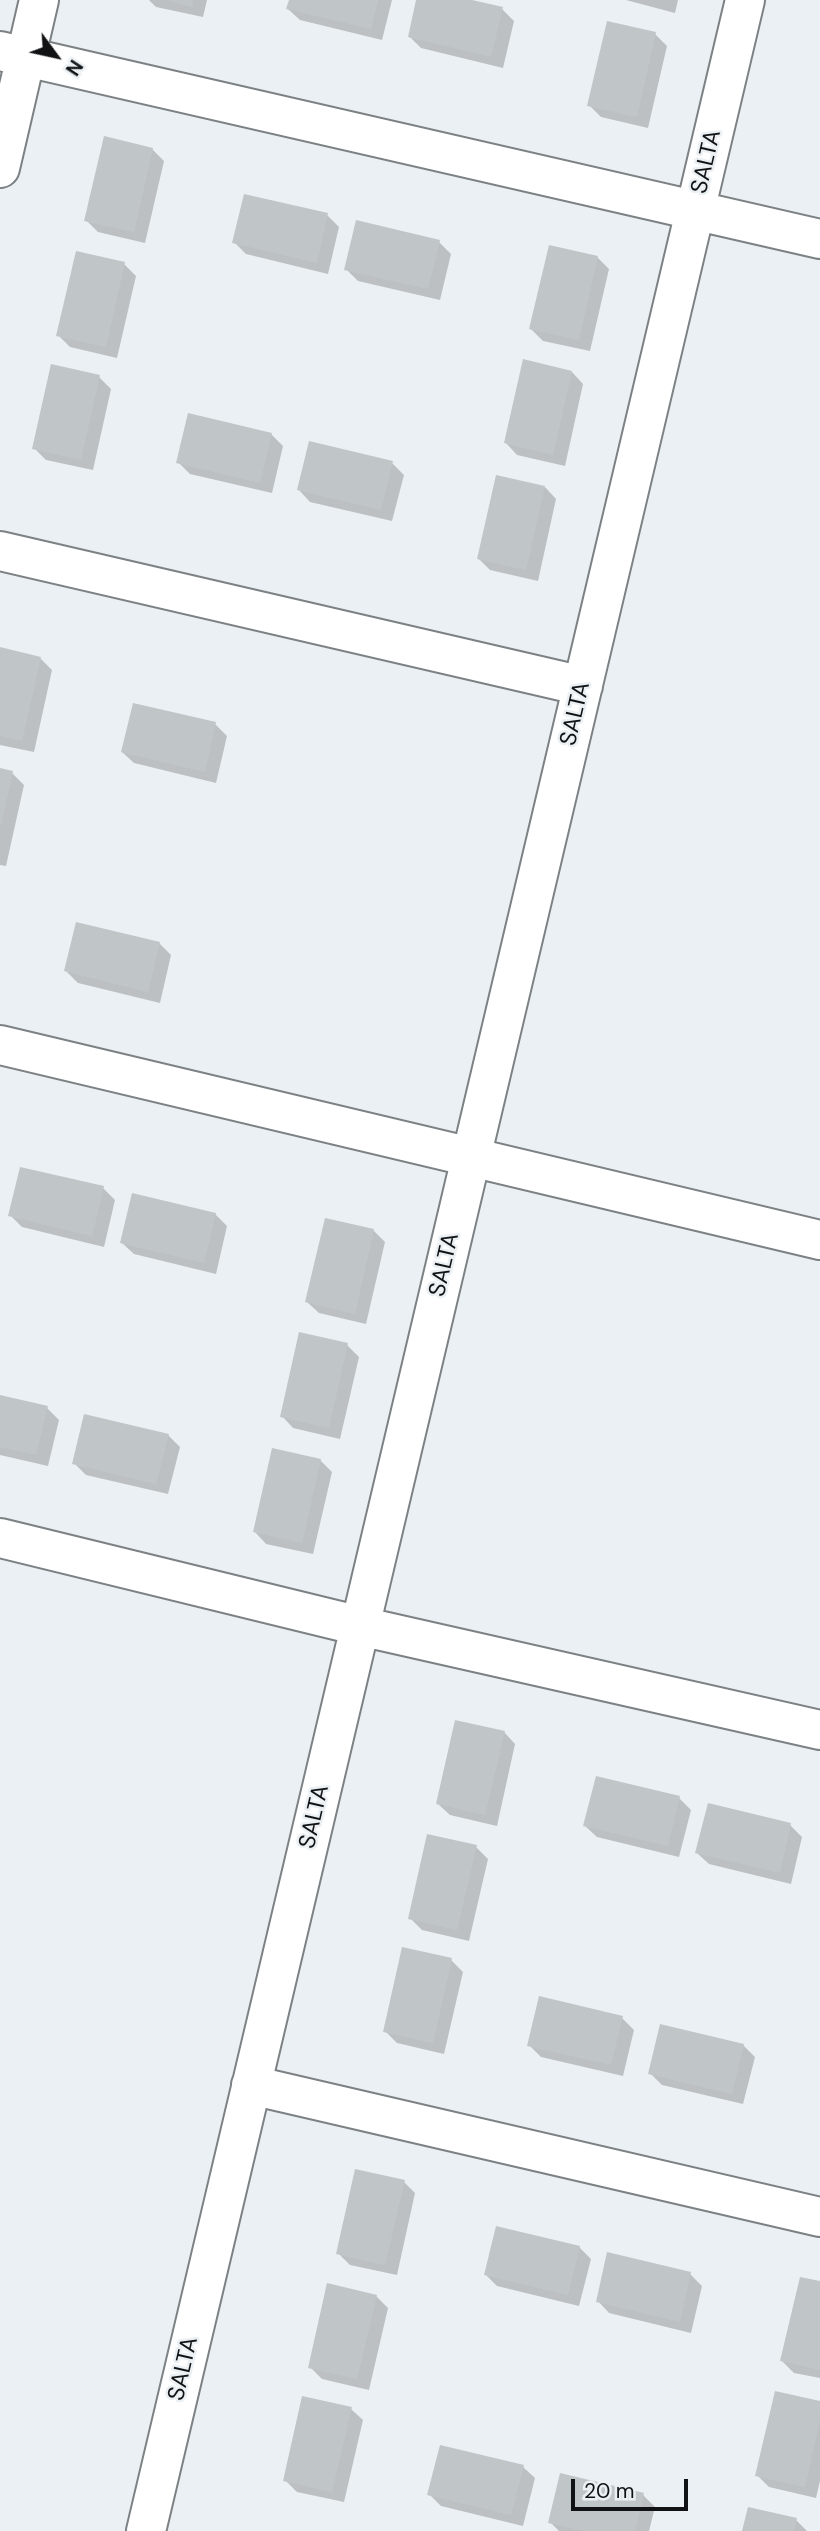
<!DOCTYPE html>
<html>
<head>
<meta charset="utf-8">
<style>
	body { margin:0 }
	#map { position:relative; width:820px; height:2531px; overflow:hidden; background:#ebf0f4; font-family:"DM Sans",sans-serif }
	canvas { display:block }
	.north { position:absolute; left:21px; top:21px; width:70px; height:70px; -webkit-text-stroke:5px #ebf0f4; paint-order:stroke; rotate:123deg; font-size:19px; font-weight:700; line-height:28px; text-align:center; color:#101213 }
	.north::after { content:''; display:block; margin:auto; width:24px; height:32px; background:#101213; clip-path:polygon(50% 0,100% 100%,50% 72%,0 100%) }
	.scale { position:absolute; left:571px; top:2479px; width:117px; height:32px; box-sizing:border-box; border:4px solid #101213; border-top:0; padding-left:9px; font-size:21px; line-height:24px; white-space:nowrap; color:#101213; -webkit-text-stroke:5px #ebf0f4; paint-order:stroke }
</style>
</head>
<body>
<div id="map">
<canvas width="820" height="2531"></canvas>
<div class="north">N</div>
<div class="scale">20 m</div>
</div>
<script>
const g = document.querySelector('canvas').getContext('2d');
g.lineJoin = 'round';
function paint(path, color) {
  g.fillStyle = color;
  g.fill(path, 'evenodd');
}
function toPath(rows) {
  const path = new Path2D();
  for (const r of rows) {
    path.moveTo(r[0], r[1]);
    for (let i = 2; i < r.length; i += 2) path.lineTo(r[i], r[i + 1]);
  }
  return path;
}
function stroke(path, color, width, dash) {
  g.strokeStyle = color;
  g.lineWidth = width;
  g.lineCap = dash ? 'butt' : 'round';
  g.setLineDash(dash || []);
  g.stroke(path);
}
function write(font, color, halo, rows, align = 'center') {
  g.font = font + ' "DM Sans",sans-serif';
  g.lineWidth = 5;
  g.setLineDash([]);
  g.textBaseline = 'middle';
  g.strokeStyle = halo;
  g.fillStyle = color;
  for (const [text, x, y, turn = 0] of rows) {
    g.save();
    g.translate(x, y);
    g.rotate((+turn || 0) * Math.PI / 180);
    g.textAlign = isNaN(turn) ? turn : align;
    if (halo) g.strokeText(text, 0, 0);
    g.fillText(text, 0, 0);
    g.restore();
  }
}
paint(toPath([
	[149,0,207,0,203,17,156,7],
	[290,0,392,0,382,40,300,20,288,9],
	[418,0,464,0,502,9,514,21,503,68,421,48,410,37],
	[626,0,678,0,675,13],
	[655,34,667,46,648,128,601,117,589,105],
	[152,149,164,161,145,243,98,232,86,220],
	[327,215,339,227,328,274,246,254,234,242],
	[439,242,451,254,440,300,358,281,346,269],
	[597,257,609,269,590,351,543,341,531,329],
	[124,264,136,276,117,358,70,347,58,335],
	[572,372,583,384,565,466,517,455,506,443],
	[99,377,111,389,93,470,46,460,34,448],
	[271,434,283,446,272,493,190,474,178,462],
	[392,463,404,475,392,521,310,502,299,490],
	[545,487,556,499,538,581,490,570,478,558],
	[0,649,41,659,52,670,34,752,0,745],
	[215,724,227,736,216,783,134,763,122,752],
	[0,770,12,773,24,785,6,866,0,865],
	[159,943,171,955,160,1003,78,983,66,971],
	[103,1188,115,1200,104,1247,22,1227,10,1215],
	[215,1214,227,1226,216,1274,134,1254,122,1243],
	[373,1230,385,1242,366,1324,319,1313,307,1302],
	[347,1345,359,1357,340,1439,293,1428,282,1416],
	[0,1397,47,1408,59,1420,48,1466,0,1455],
	[168,1435,180,1447,168,1494,86,1475,74,1463],
	[320,1460,332,1472,313,1554,266,1544,255,1532],
	[504,1732,515,1744,497,1826,450,1815,438,1804],
	[679,1798,691,1810,679,1857,597,1837,585,1826],
	[790,1825,802,1837,791,1884,709,1864,697,1853],
	[476,1847,488,1859,469,1941,422,1930,410,1918],
	[451,1960,463,1972,444,2054,397,2043,385,2031],
	[622,2018,634,2030,623,2076,541,2057,529,2045],
	[743,2045,755,2057,743,2104,662,2085,650,2073],
	[404,2182,415,2193,397,2275,350,2265,338,2253],
	[579,2247,591,2259,579,2306,497,2286,486,2275],
	[690,2274,702,2286,691,2333,609,2313,598,2301],
	[820,2283,820,2378,794,2373,782,2361],
	[376,2296,388,2308,369,2390,322,2379,310,2367],
	[820,2403,820,2481,816,2498,769,2487,757,2475],
	[351,2409,363,2420,344,2502,297,2492,285,2480],
	[523,2467,535,2478,523,2526,441,2506,429,2494],
	[643,2495,655,2507,649,2531,559,2531,550,2522],
	[796,2520,807,2531,744,2531]
]), '#0003');
paint(toPath([
	[167,0,193,0,192,7],
	[289,0,378,0,371,29,286,9],
	[416,0,472,0,503,7,491,57,408,37],
	[607,21,656,32,637,117,587,106],
	[104,136,153,148,134,232,84,221],
	[244,194,328,213,317,263,232,243],
	[356,220,440,240,428,289,344,270],
	[549,245,598,256,579,340,529,329],
	[76,251,125,262,106,347,56,336],
	[523,359,572,371,553,455,504,443],
	[51,364,100,375,81,460,32,449],
	[188,413,272,433,260,483,176,463],
	[309,441,393,461,381,510,297,490],
	[496,475,545,486,526,570,477,559],
	[0,647,41,657,22,741,0,736],
	[133,703,216,722,205,772,121,752],
	[0,768,13,771,1,825,0,825],
	[76,922,160,942,148,992,64,971],
	[20,1167,104,1186,92,1236,8,1216],
	[132,1193,216,1213,204,1263,120,1243],
	[325,1218,374,1229,355,1314,305,1302],
	[299,1332,348,1343,329,1428,280,1417],
	[0,1395,48,1406,36,1455,0,1447],
	[84,1414,169,1434,156,1484,72,1464],
	[272,1448,321,1459,302,1543,253,1532],
	[455,1720,505,1731,485,1815,436,1804],
	[596,1776,680,1796,668,1846,583,1826],
	[708,1803,791,1823,780,1873,695,1853],
	[427,1834,477,1845,457,1930,408,1919],
	[402,1947,452,1958,433,2043,383,2032],
	[539,1996,623,2016,611,2065,527,2046],
	[660,2024,744,2044,732,2094,648,2074],
	[355,2169,405,2180,385,2265,336,2254],
	[496,2226,580,2246,568,2295,484,2275],
	[607,2252,691,2272,680,2322,596,2302],
	[800,2277,820,2281,820,2370,780,2361],
	[327,2283,377,2295,357,2379,308,2368],
	[775,2391,820,2401,820,2420,805,2487,755,2476],
	[302,2396,352,2407,332,2492,283,2481],
	[440,2445,524,2465,511,2515,427,2495],
	[560,2473,644,2493,635,2531,584,2531,548,2523],
	[748,2507,797,2518,794,2531,742,2531]
]), '#c0c5c8');
const minor = toPath([
	[0,51,820,239],
	[0,168,39,0],
	[0,551,583,686],
	[0,1045,820,1240],
	[0,1538,360,1626,820,1730],
	[251,2085,820,2217],
	[146,2531,745,0]
]);
stroke(minor, '#7c8184', 42);
stroke(minor, '#fff', 38);
write('23px', '#101213', '#ebf0f4', [
	["SALTA",707,162,-77],
	["SALTA",576,714,-77],
	["SALTA",445,1265,-77],
	["SALTA",315,1817,-77],
	["SALTA",184,2369,-77]
]);
</script>
</body>
</html>
